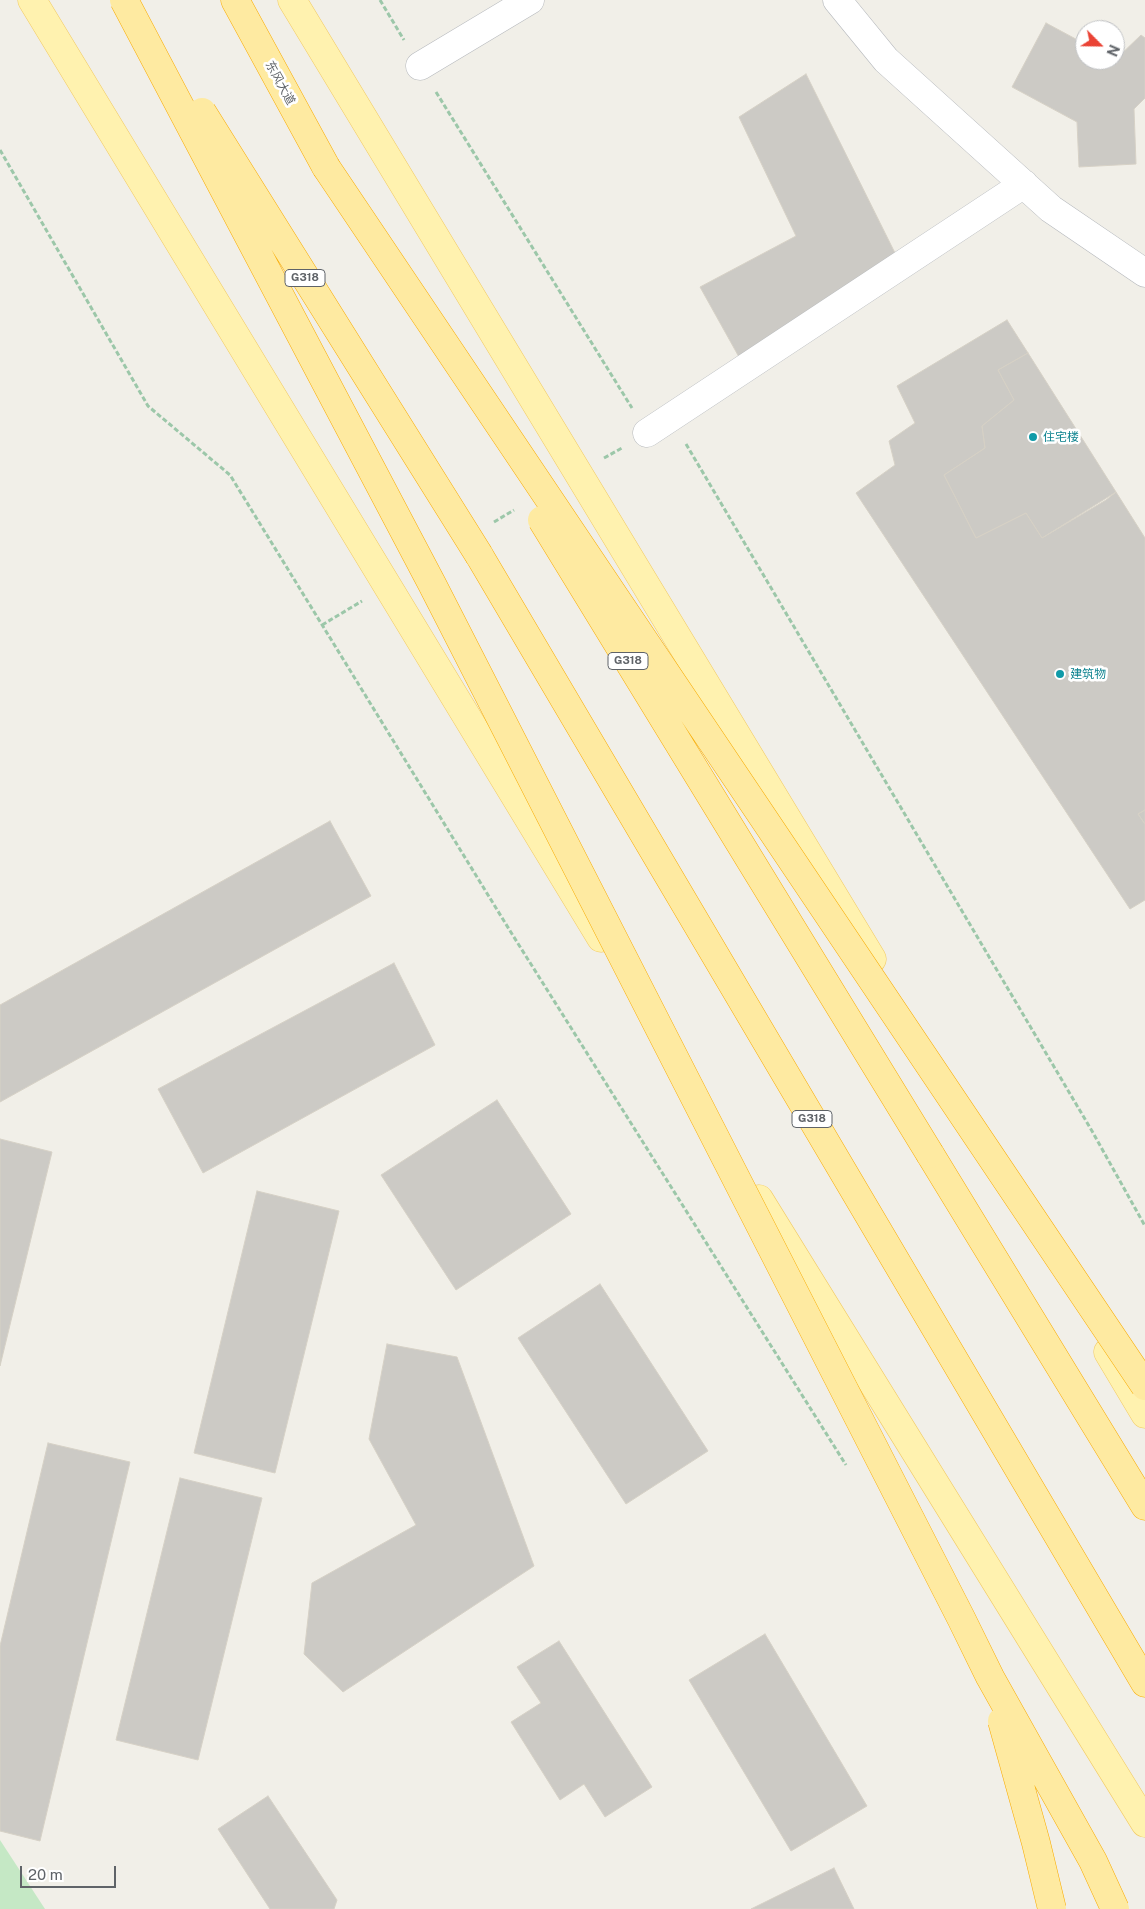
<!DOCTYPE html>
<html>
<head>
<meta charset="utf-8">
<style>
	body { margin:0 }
	#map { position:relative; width:1145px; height:1909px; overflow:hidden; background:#f1efe8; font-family:"Public Sans",sans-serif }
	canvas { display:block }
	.north { position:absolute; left:1075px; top:20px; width:50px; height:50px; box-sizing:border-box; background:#fff; border:1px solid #bfc1c3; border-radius:50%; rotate:113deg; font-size:14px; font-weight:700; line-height:20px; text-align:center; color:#5f6368 }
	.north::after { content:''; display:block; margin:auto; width:18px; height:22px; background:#ea4335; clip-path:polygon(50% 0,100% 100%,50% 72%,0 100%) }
	.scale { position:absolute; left:20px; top:1866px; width:96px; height:22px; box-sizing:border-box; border:2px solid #5f6368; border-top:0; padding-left:6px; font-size:15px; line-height:18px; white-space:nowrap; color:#5f6368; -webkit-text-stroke:4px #fff; paint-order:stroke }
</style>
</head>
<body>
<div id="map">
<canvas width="1145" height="1909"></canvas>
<div class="north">N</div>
<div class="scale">20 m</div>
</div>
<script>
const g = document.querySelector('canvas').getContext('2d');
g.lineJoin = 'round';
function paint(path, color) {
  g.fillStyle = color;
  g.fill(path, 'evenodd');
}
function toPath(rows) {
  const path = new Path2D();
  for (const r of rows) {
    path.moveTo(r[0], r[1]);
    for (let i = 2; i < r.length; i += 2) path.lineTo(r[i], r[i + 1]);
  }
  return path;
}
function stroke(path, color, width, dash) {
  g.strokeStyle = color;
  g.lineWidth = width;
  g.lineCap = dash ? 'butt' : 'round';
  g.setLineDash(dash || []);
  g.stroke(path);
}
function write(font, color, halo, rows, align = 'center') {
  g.font = font + ' "Public Sans","Noto Sans SC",sans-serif';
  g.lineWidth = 5;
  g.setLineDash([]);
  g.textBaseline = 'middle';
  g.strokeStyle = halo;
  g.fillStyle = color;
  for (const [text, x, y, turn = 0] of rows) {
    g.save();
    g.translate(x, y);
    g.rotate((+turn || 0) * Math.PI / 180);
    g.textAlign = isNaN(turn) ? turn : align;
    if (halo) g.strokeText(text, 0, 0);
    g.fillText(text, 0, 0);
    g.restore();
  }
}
paint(toPath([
	[0,1840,45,1909,0,1909]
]), '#c5e8c5');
const building = toPath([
	[1046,23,1085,44,1085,60,1115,60,1141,35,1145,38,1145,98,1134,109,1136,164,1079,167,1077,122,1012,87,1046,23],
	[806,74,897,257,739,357,700,287,796,236,739,117,806,74],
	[1007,320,1028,353,998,370,1014,400,982,426,985,448,944,475,976,538,1026,513,1042,538,1116,492,1145,538,1145,810,1138,814,1145,824,1145,900,1130,909,856,493,895,465,889,441,915,423,897,386,1007,320],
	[1028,353,1116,492,1106,500,1042,538,1026,513,976,538,944,475,985,448,982,426,1014,400,998,370,1028,353],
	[1145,810,1145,824,1138,814,1145,810],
	[330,821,371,896,0,1102,0,1005,330,821],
	[394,963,435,1045,203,1173,158,1089,394,963],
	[497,1100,571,1214,456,1290,381,1175,497,1100],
	[0,1139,52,1152,0,1366,0,1139],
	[257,1191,339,1211,275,1473,194,1453,257,1191],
	[600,1284,708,1451,626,1504,518,1338,600,1284],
	[387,1344,457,1357,534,1566,343,1692,304,1654,312,1583,416,1525,369,1439,387,1344],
	[48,1443,130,1462,40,1841,0,1831,0,1646,48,1443],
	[180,1478,262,1498,198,1760,116,1740,180,1478],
	[765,1634,867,1806,791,1851,689,1680,765,1634],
	[559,1641,652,1787,605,1817,584,1784,560,1800,511,1722,541,1703,517,1667,559,1641],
	[268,1796,337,1900,334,1909,270,1909,218,1829,268,1796],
	[834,1868,854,1909,751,1909,834,1868]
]);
paint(building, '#cccac5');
stroke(building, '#d6d1c6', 1);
const minor = toPath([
	[837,0,886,60,1051,209,1145,273],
	[420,66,530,0],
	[647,433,1024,184]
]);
const primary = toPath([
	[32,0,601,938],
	[292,0,872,959],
	[759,1199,1145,1823],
	[1108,1352,1145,1414]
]);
const trunk = toPath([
	[235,0,326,167],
	[479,555,1145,1683],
	[930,1154,1145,1506]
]);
stroke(minor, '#b5b8bc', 29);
stroke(primary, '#f2c960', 29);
stroke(trunk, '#f9ab00', 29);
stroke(toPath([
	[380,0,404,40],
	[436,92,632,408],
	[0,150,148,406,230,475,512,934,846,1465],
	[686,444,1092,1131,1145,1226],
	[604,458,622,448],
	[494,522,514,510],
	[322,625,362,601]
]), '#9cc7a9', 3, [5, 2.5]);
stroke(minor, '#fff', 28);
stroke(primary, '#fff2af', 28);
stroke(trunk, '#feeaa1', 28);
const trunkBridge = toPath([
	[124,0,432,584,961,1618,990,1677,1093,1861,1115,1909],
	[202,112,479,555],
	[326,167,1145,1386],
	[542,520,930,1154],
	[1002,1721,1036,1843,1052,1909]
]);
stroke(trunkBridge, '#f9ab00', 29, []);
stroke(trunkBridge, '#feeaa1', 28);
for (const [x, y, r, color] of [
	[1033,437,5,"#0f9aa8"],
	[1060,674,5,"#0f9aa8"]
]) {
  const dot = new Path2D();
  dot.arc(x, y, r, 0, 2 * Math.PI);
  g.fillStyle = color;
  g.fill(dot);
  stroke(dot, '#fff', 2);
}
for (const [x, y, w] of [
	[305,278,40],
	[628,661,40],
	[812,1119,40]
]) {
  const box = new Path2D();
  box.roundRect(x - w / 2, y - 8.5, w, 17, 4);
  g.fillStyle = '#fff';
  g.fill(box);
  stroke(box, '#5f6368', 1);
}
write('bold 11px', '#5f6368', null, [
	["G318",305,278],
	["G318",628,661],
	["G318",812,1119]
]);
write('12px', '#5f6368', '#fff', [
	["东风大道",280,83,61]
]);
write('12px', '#0d838f', '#fff', [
	["住宅楼",1043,437],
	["建筑物",1070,674]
], 'left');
</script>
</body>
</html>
